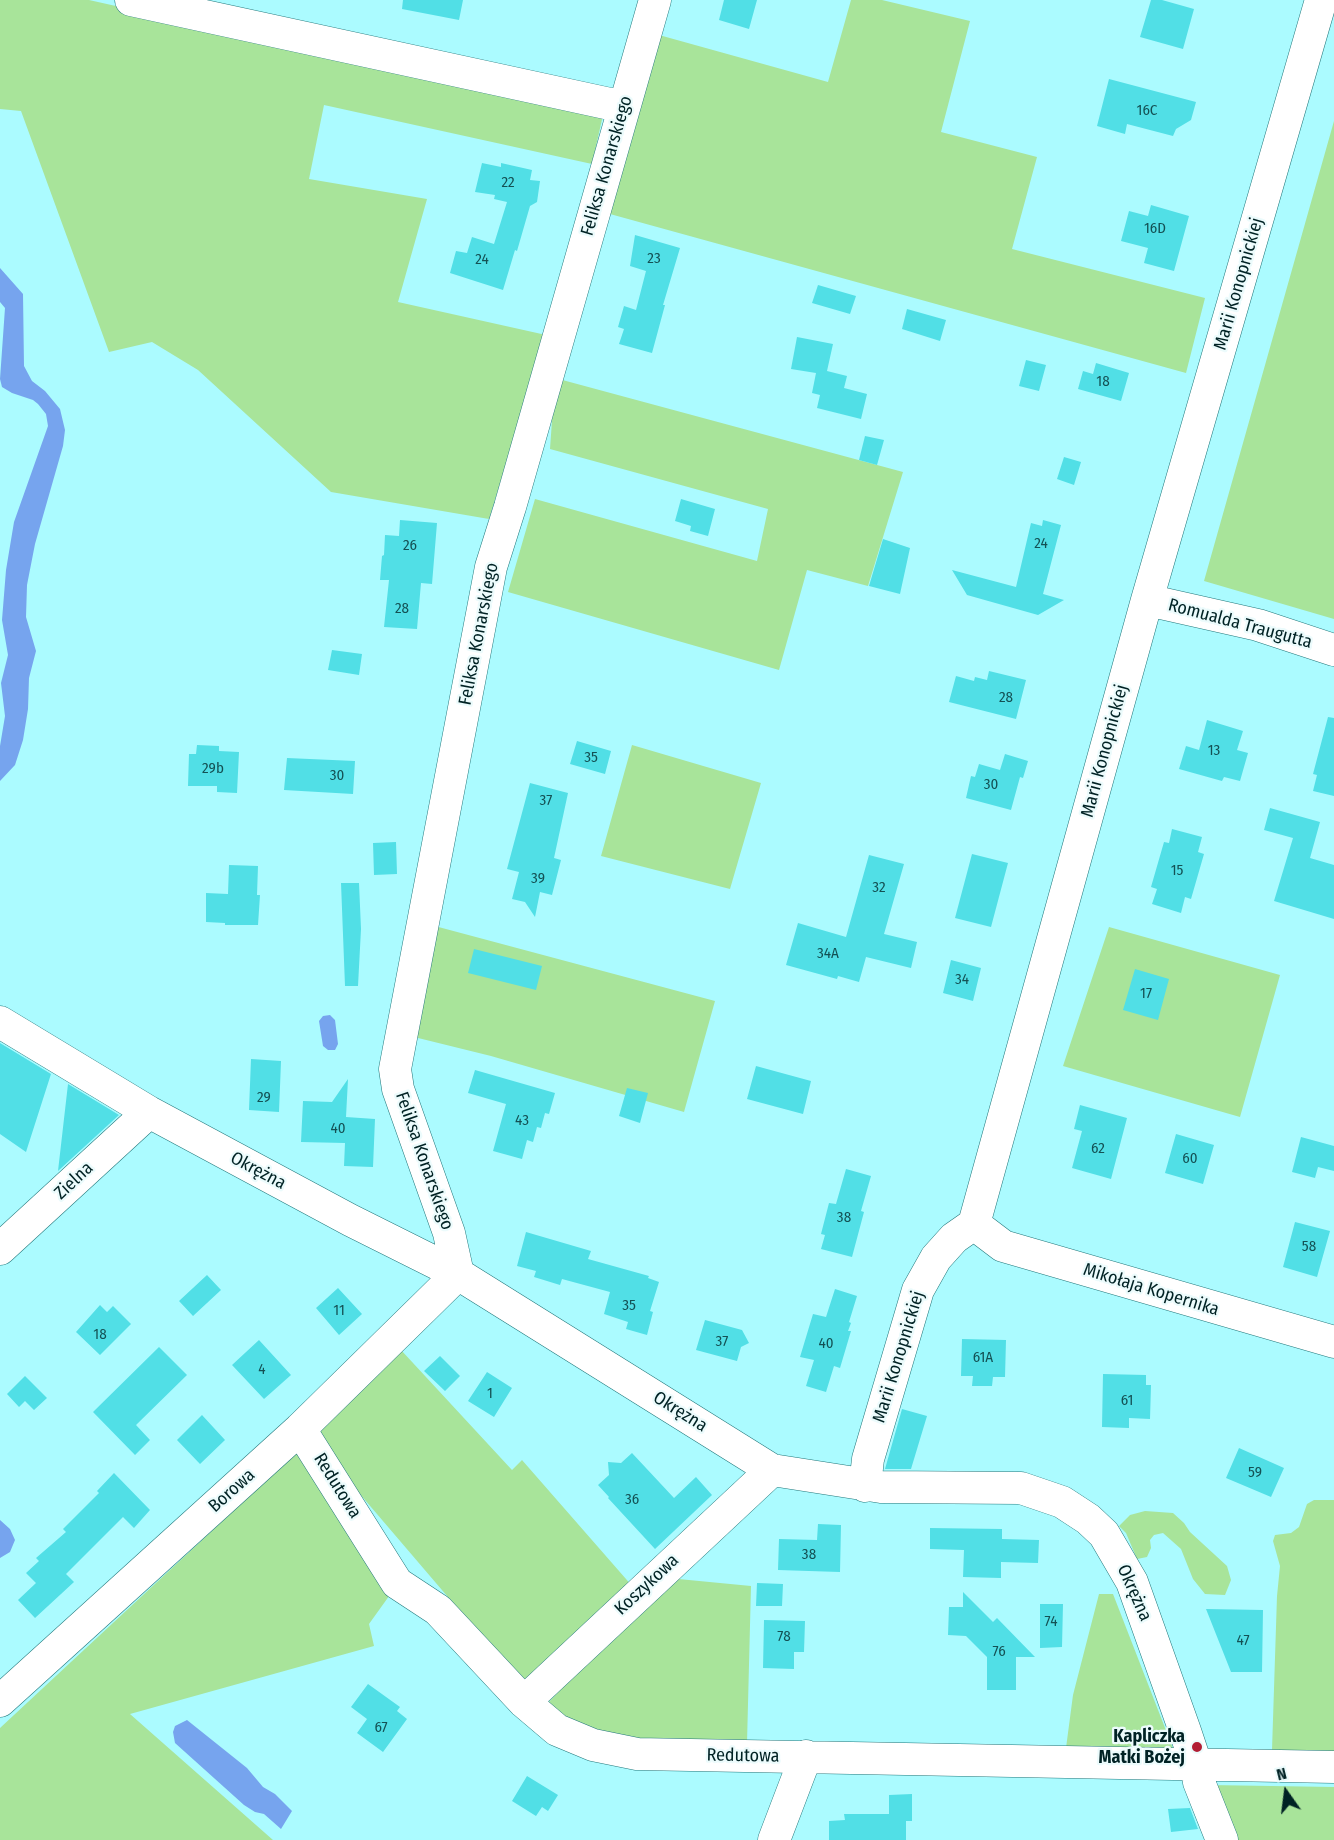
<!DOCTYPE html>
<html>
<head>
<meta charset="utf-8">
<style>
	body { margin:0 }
	#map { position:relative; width:1334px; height:1840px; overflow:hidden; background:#abfbff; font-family:"Fira Sans Condensed",sans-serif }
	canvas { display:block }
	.north { position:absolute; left:1256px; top:1762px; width:60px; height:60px; -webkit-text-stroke:4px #ecfbfc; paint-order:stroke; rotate:346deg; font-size:16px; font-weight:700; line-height:24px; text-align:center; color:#002224 }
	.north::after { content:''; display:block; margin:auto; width:21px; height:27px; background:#002224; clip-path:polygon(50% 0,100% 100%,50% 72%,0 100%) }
</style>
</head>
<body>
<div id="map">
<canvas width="1334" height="1840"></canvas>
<div class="north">N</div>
</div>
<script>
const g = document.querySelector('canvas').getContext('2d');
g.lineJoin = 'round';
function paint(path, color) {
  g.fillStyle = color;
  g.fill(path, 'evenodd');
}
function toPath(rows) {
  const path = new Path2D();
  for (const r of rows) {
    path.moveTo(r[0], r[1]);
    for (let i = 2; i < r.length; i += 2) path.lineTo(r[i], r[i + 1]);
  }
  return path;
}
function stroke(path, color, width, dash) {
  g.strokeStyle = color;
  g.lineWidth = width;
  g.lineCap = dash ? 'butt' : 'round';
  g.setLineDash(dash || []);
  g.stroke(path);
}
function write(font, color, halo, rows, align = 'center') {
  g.font = font + ' "Fira Sans Condensed",sans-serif';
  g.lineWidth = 4.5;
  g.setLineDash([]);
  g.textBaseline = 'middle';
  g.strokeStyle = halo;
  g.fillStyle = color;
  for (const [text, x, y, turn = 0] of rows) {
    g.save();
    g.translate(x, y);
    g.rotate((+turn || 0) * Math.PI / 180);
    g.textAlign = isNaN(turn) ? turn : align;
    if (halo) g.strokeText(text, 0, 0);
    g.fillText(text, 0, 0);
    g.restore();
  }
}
paint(toPath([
	[0,0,89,0,603,115,592,164,324,105,309,179,427,199,398,302,546,335,489,519,331,492,198,370,152,342,109,352,21,111,0,109],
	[851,0,882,0,970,21,941,132,1037,157,1012,249,1205,298,1186,373,610,214,659,35,828,82],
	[1334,121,1334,619,1204,581],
	[555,378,903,472,868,586,807,570,779,670,508,592,535,499,757,561,768,509,550,449],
	[632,745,761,783,730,889,601,856],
	[431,925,715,1001,684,1112,491,1056,410,1036],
	[1109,927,1280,975,1240,1117,1063,1066],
	[401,1350,512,1470,522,1460,633,1587,524,1686,312,1438],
	[299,1450,397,1585,369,1624,374,1646,130,1714,273,1840,0,1840,0,1728],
	[1314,1500,1334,1500,1334,1752,1272,1750,1277,1596,1280,1566,1273,1541,1275,1535,1291,1533,1299,1527,1307,1504],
	[1145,1511,1173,1513,1184,1523,1190,1532,1227,1566,1231,1580,1225,1595,1205,1594,1193,1579,1181,1549,1163,1533,1154,1535,1150,1540,1151,1548,1147,1557,1137,1559,1126,1533,1119,1526,1130,1515],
	[668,1578,751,1586,747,1743,604,1738,543,1708],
	[1099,1594,1113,1594,1174,1751,1066,1748,1073,1695],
	[1209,1785,1334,1787,1334,1840,1229,1840]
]), '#a8e49a');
paint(toPath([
	[0,268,23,294,24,366,32,381,45,391,60,409,65,430,63,446,35,544,27,585,26,617,36,651,29,678,28,709,23,740,15,765,0,781,0,746,5,716,1,683,8,655,2,620,6,570,14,522,48,426,46,414,38,404,33,400,12,393,2,387,0,379,5,308,0,302],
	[330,1015,335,1020,338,1044,335,1050,328,1050,323,1046,319,1021,323,1016],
	[0,1520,10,1529,15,1540,10,1552,0,1558],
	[187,1720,247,1768,263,1787,275,1794,292,1811,281,1829,264,1814,255,1812,244,1805,175,1743,173,1732,175,1726]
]), '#76a4ee');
paint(toPath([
	[403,0,463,0,459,20,402,9],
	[724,0,757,0,749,29,719,20],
	[1151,0,1162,0,1194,9,1183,49,1140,37],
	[1109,79,1196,102,1191,120,1176,129,1173,136,1127,124,1125,134,1097,126],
	[482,163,501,167,501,163,532,170,530,180,540,181,537,202,530,206,517,251,515,250,503,290,450,273,456,251,467,253,472,237,494,244,507,202,494,199,495,195,475,192],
	[1151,205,1189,216,1174,271,1144,263,1148,248,1121,241,1129,211,1148,216],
	[635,235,680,248,663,305,665,305,652,353,619,344,624,329,618,327,624,306,636,310,646,271,630,266],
	[818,285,856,296,850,314,812,303],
	[907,309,946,320,940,341,902,329],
	[797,337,833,344,827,371,847,376,844,388,867,394,861,419,817,408,820,395,812,393,816,373,791,369],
	[1026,360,1046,365,1039,391,1019,386],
	[1096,363,1129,373,1121,401,1078,389,1083,371,1093,374],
	[865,436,884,440,877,465,859,460],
	[1064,457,1081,462,1074,485,1057,479],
	[681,499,715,509,708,536,690,531,691,526,675,521],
	[400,520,437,523,432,584,421,583,417,629,384,627,389,580,380,580,382,556,384,555,385,535,399,536],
	[1043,520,1061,525,1043,594,1064,600,1038,615,967,595,952,570,1016,587,1031,523,1042,526],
	[883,539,910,548,900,594,869,586],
	[332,650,362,654,359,675,328,670],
	[989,671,1026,680,1016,719,949,702,956,676,974,681,975,677,987,680],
	[1328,717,1334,718,1334,796,1313,791,1317,775,1313,774],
	[1207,720,1243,731,1237,750,1248,753,1240,781,1224,777,1222,781,1179,769,1186,746,1199,750],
	[577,741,611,751,605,774,570,764],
	[197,745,219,746,219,751,239,752,237,793,217,792,217,786,188,786,189,754,196,754],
	[1005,754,1028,761,1023,778,1020,777,1011,810,966,798,971,776,975,777,979,764,1000,770],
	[287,758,355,761,353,794,284,790],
	[530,783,568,793,554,858,561,860,552,895,540,892,535,917,525,902,512,899,519,872,507,869],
	[1270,808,1320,822,1310,858,1334,865,1334,919,1274,901,1293,838,1264,830],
	[1172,829,1202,837,1198,852,1204,854,1191,899,1185,897,1181,913,1152,904,1157,889,1151,887,1164,842,1169,843],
	[396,842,397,874,374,875,373,843],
	[972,854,1008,863,991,927,955,918],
	[869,855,904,864,884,934,917,942,911,968,866,957,859,982,838,976,837,979,786,965,798,923,846,937],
	[229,865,258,866,257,895,260,895,258,925,225,925,225,923,206,922,206,893,228,894],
	[341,883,359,883,361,929,358,986,345,986],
	[474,949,542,966,536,990,468,973],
	[951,960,981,968,973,1001,943,993],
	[1135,969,1169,979,1158,1020,1123,1010],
	[0,1043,51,1074,26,1152,0,1134],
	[251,1059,281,1061,279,1112,249,1110],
	[756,1066,811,1081,803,1114,747,1099],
	[475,1070,555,1093,549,1114,545,1113,541,1128,537,1127,533,1142,527,1140,522,1159,493,1151,506,1104,468,1093],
	[348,1079,346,1117,375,1119,373,1167,344,1166,345,1143,301,1142,303,1101,332,1102],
	[68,1084,119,1115,58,1171],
	[627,1088,648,1093,640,1123,619,1116],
	[1080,1105,1127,1118,1111,1179,1072,1168,1082,1131,1074,1129],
	[1176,1134,1214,1145,1203,1184,1165,1173],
	[1301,1137,1334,1146,1334,1171,1318,1167,1315,1178,1292,1172],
	[846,1169,871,1176,861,1211,864,1212,852,1257,821,1249,825,1235,821,1234,829,1203,836,1204],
	[1295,1222,1330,1231,1317,1277,1283,1267],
	[526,1232,591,1251,588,1259,649,1276,648,1278,659,1282,650,1311,653,1312,647,1335,626,1329,628,1322,604,1314,610,1292,562,1279,560,1285,534,1277,536,1271,517,1266],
	[207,1275,221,1290,193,1316,179,1301],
	[338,1288,362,1314,339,1335,316,1308],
	[835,1289,857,1296,849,1322,851,1323,848,1331,851,1331,840,1368,834,1366,826,1392,806,1386,814,1360,800,1357,813,1314,826,1317],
	[100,1305,107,1312,113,1306,131,1324,100,1355,76,1332],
	[705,1320,742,1330,749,1343,741,1347,737,1361,696,1350],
	[962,1339,1006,1340,1005,1377,993,1377,992,1386,972,1386,973,1376,961,1376],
	[259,1340,291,1375,264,1399,232,1365],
	[159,1347,187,1375,136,1425,150,1440,135,1455,93,1412],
	[440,1356,460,1376,445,1391,424,1371],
	[487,1372,512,1388,494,1417,468,1401],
	[1103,1374,1146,1375,1146,1385,1151,1385,1150,1419,1129,1418,1129,1428,1102,1427],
	[25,1376,47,1398,34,1410,25,1401,19,1407,7,1394],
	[902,1409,927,1416,911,1469,885,1469],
	[202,1415,225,1440,200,1464,177,1440],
	[1239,1448,1284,1468,1271,1497,1226,1478],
	[632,1453,674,1498,696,1477,712,1495,655,1549,608,1498,609,1497,598,1485,609,1475,608,1462,621,1463],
	[114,1473,150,1510,134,1528,123,1517,66,1574,74,1582,35,1618,18,1600,36,1583,26,1573,39,1561,36,1558,66,1532,63,1529,99,1493,97,1491],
	[818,1524,841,1525,840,1572,778,1570,779,1539,817,1540],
	[930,1528,1002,1529,1002,1539,1039,1540,1038,1563,1001,1562,1001,1578,963,1577,964,1550,930,1549],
	[757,1583,783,1584,782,1606,756,1606],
	[963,1592,993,1622,997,1618,1035,1657,1016,1657,1016,1690,987,1690,987,1657,966,1636,948,1635,949,1607,963,1607],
	[1040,1604,1063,1604,1062,1647,1040,1648],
	[1206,1609,1263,1610,1262,1672,1231,1672],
	[764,1620,805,1621,804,1652,794,1652,794,1669,763,1668],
	[368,1684,400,1707,397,1711,407,1719,383,1752,357,1733,367,1719,351,1707],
	[527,1776,558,1795,548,1811,542,1807,536,1816,512,1801],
	[912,1794,912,1821,906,1821,906,1840,829,1840,829,1821,845,1820,844,1814,889,1814,889,1795],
	[1190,1808,1198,1829,1171,1832,1168,1809]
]), '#51dfe6');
const minor = toPath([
	[131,0,624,107],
	[1147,600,1258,625,1334,650],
	[0,1022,149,1112,350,1220,458,1274,772,1470,881,1487,1021,1488,1062,1502,1088,1519,1104,1534,1132,1582,1185,1731,1196,1764,1199,1782,1222,1840],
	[974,1224,1003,1246,1334,1342],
	[0,1249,149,1112],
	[300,1429,397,1583,438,1610,524,1702,557,1730,593,1745,637,1754,1334,1767],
	[865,1486,868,1459,918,1290,936,1258,954,1238,974,1224,1147,600,1321,0],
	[0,1701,300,1429,458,1274,449,1233,398,1089,395,1069,491,567,510,507,655,0],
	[524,1702,772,1470],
	[774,1840,806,1756]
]);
stroke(minor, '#23787c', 33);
stroke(minor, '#fff', 32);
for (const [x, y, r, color] of [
	[1197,1747,6,"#b11e34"]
]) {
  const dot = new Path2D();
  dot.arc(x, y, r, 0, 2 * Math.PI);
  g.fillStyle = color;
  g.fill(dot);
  stroke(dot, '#ecfbfc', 2);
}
write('15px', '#145154', null, [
	["16C",1147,111],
	["22",508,183],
	["16D",1155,229],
	["23",654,259],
	["24",482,260],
	["18",1103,382],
	["24",1041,544],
	["26",410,546],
	["28",402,609],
	["28",1006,698],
	["13",1214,751],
	["35",591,758],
	["29b",213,769],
	["30",337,776],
	["30",991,785],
	["37",546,801],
	["15",1177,871],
	["39",538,879],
	["32",879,888],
	["34A",828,954],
	["34",962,980],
	["17",1146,994],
	["29",264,1098],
	["43",522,1121],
	["40",338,1129],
	["62",1098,1149],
	["60",1190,1159],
	["38",844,1218],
	["58",1309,1247],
	["35",629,1306],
	["11",339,1311],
	["18",100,1335],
	["37",722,1342],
	["40",826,1344],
	["61A",983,1358],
	["4",262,1370],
	["1",490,1394],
	["61",1127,1401],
	["59",1255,1473],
	["36",632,1500],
	["38",809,1555],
	["74",1051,1622],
	["78",784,1637],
	["47",1243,1641],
	["76",999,1652],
	["67",381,1728]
]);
write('18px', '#002224', '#ecfbfc', [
	["Feliksa Konarskiego",607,166,-74],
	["Marii Konopnickiej",1239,284,-74],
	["Romualda Traugutta",1240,624,15],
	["Feliksa Konarskiego",479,634,-79],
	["Marii Konopnickiej",1105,751,-75],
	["Feliksa Konarskiego",424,1161,71],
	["Okrężna",258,1171,28],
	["Zielna",74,1181,-43],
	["Mikołaja Kopernika",1151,1290,17],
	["Marii Konopnickiej",899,1357,-73],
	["Okrężna",680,1412,32],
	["Redutowa",337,1486,58],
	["Borowa",232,1491,-42],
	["Koszykowa",647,1585,-43],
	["Okrężna",1134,1593,66],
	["Redutowa",743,1756,1]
]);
write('bold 18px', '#002224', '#ecfbfc', [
	["Kapliczka",1185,1737],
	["Matki Bożej",1185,1758]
], 'right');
</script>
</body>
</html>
